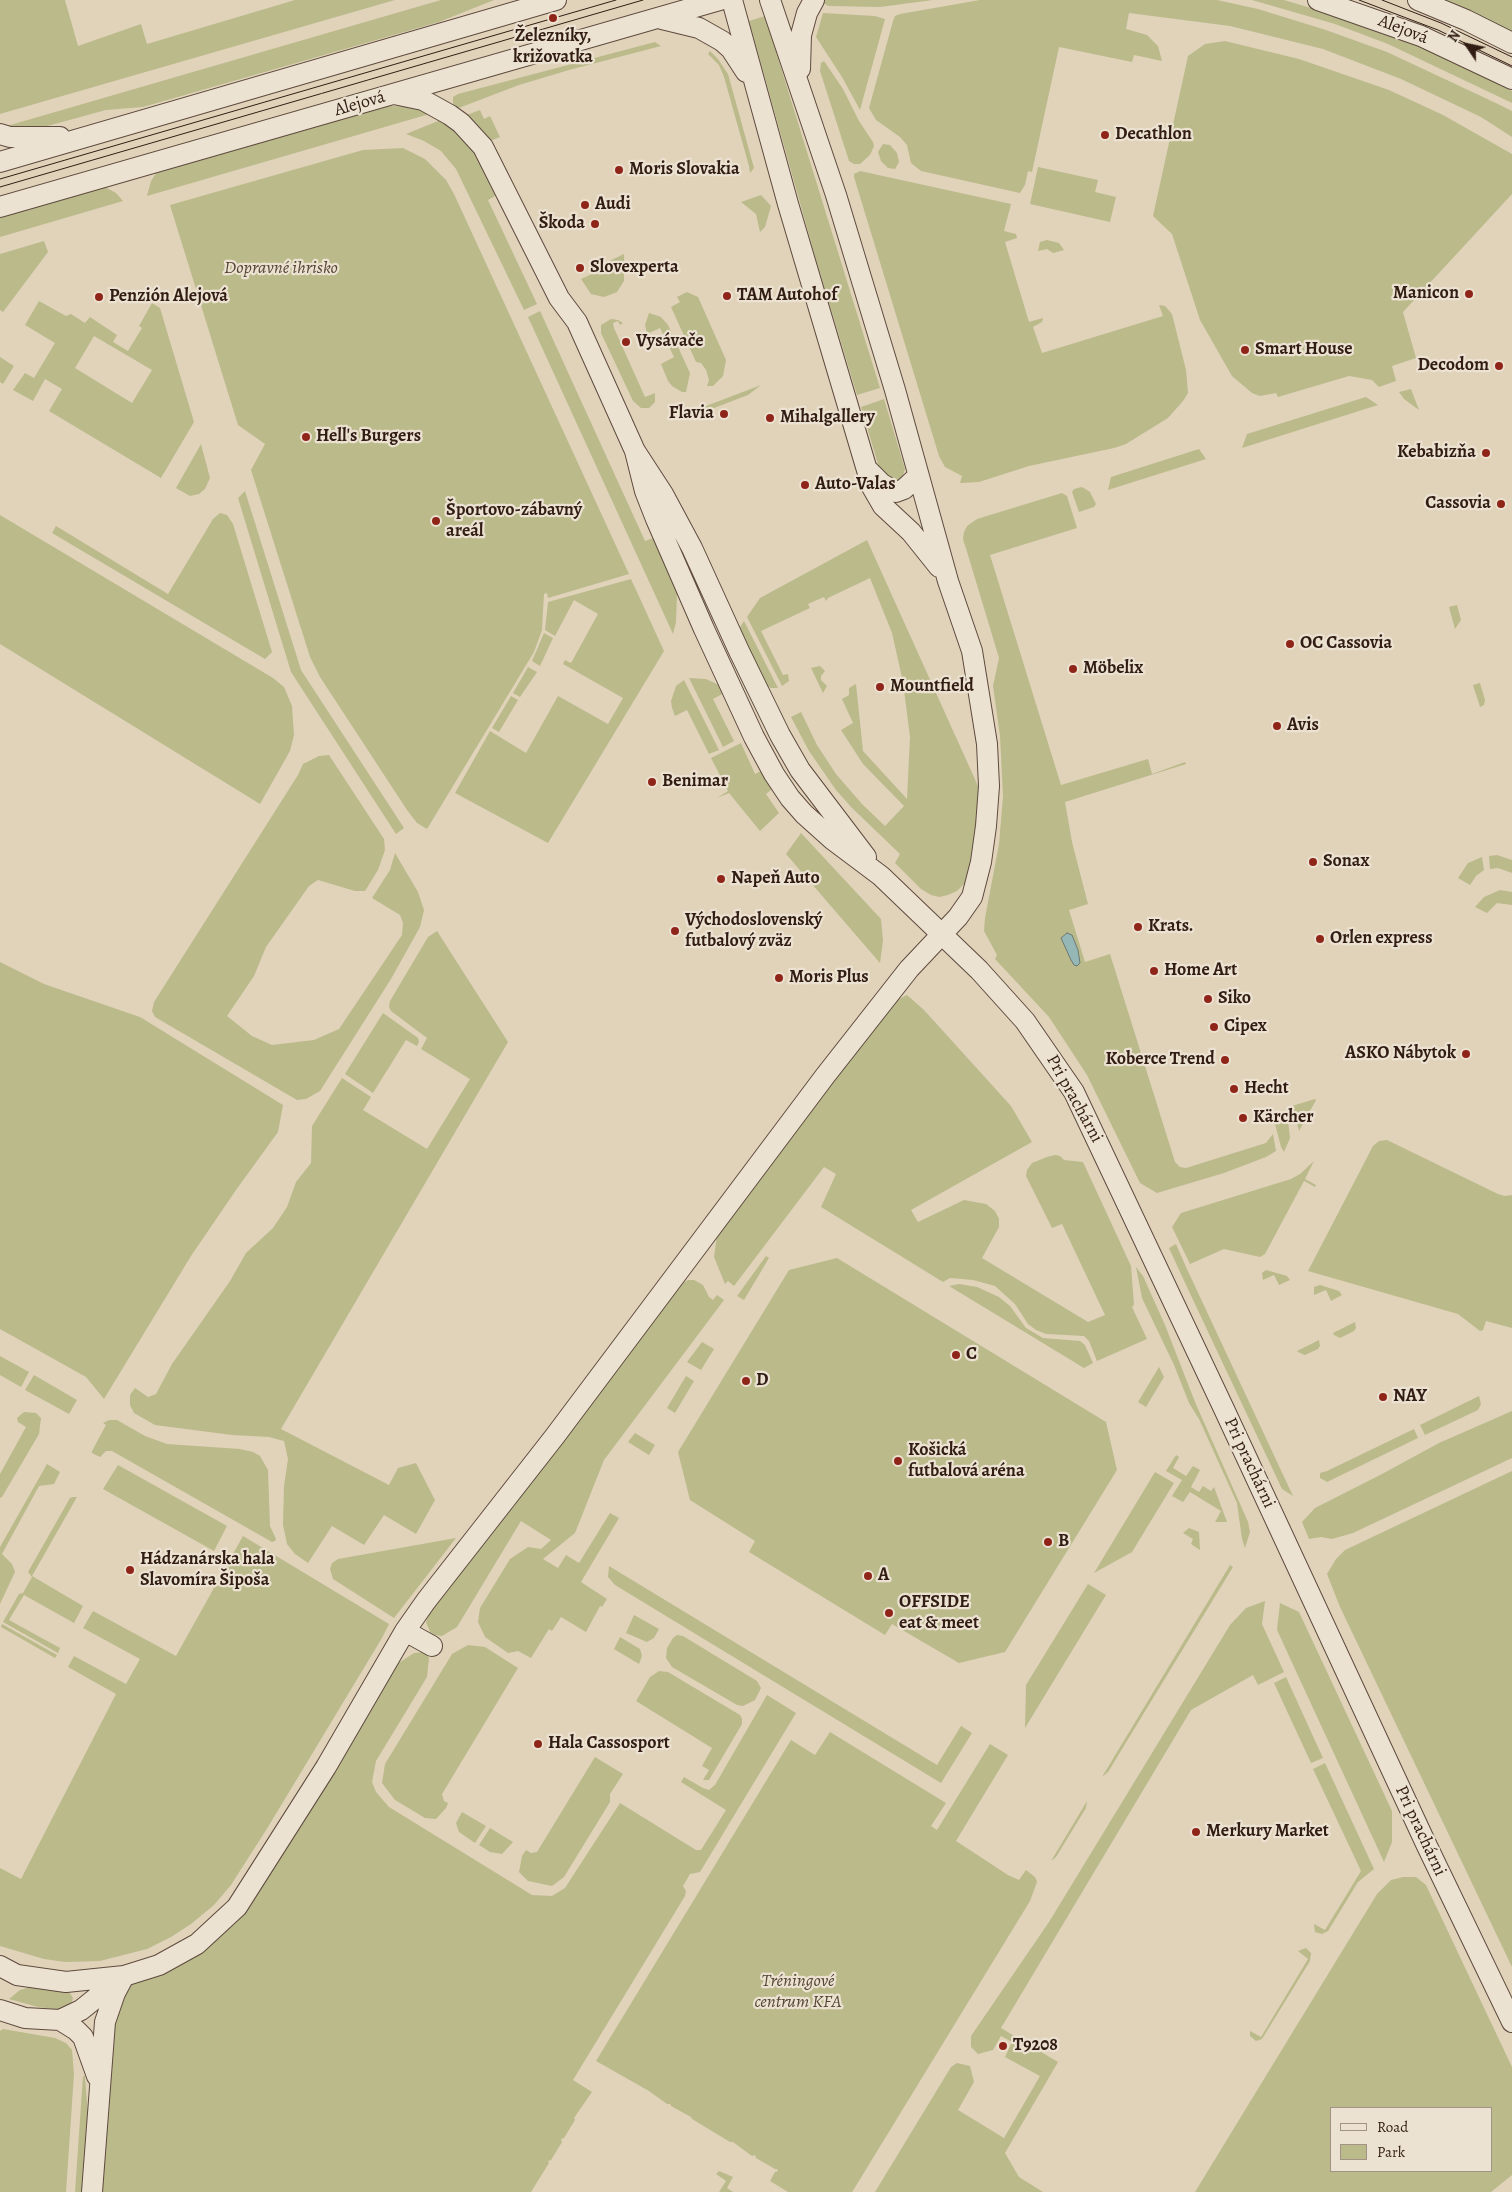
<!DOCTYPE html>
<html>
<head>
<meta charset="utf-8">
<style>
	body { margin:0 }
	#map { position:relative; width:1512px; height:2192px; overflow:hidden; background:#e1d3ba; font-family:Alegreya,serif }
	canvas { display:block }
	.legend { position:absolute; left:1330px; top:2107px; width:162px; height:65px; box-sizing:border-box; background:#ece2d2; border:1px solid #a29386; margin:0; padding:6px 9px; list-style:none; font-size:15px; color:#321d14 }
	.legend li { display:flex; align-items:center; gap:10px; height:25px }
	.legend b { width:25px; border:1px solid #a29386 }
	.north { position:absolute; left:1442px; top:20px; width:50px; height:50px; -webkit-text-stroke:4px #ece2d2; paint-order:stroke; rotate:304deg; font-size:14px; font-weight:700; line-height:20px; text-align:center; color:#321d14 }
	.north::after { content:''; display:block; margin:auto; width:18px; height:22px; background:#321d14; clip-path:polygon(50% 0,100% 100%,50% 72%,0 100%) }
</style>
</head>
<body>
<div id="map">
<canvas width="1512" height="2192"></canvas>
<ul class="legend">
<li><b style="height:6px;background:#ece2d2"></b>Road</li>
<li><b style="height:14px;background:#baba8b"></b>Park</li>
</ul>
<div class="north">N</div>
</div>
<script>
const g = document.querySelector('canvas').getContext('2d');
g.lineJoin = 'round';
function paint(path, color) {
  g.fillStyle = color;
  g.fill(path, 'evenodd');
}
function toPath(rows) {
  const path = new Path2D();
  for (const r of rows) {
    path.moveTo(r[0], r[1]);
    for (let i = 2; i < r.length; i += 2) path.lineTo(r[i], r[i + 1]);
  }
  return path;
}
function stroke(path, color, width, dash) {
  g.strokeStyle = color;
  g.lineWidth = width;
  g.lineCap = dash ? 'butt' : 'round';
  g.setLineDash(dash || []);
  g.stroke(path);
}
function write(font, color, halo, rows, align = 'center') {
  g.font = font + ' Alegreya,serif';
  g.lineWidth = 4.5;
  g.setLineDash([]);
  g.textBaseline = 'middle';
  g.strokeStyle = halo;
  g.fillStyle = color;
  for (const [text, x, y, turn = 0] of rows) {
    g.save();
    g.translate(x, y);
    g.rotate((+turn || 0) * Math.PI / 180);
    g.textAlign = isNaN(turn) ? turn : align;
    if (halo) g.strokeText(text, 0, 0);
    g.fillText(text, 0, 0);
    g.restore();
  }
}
paint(toPath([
	[0,0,65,0,78,46,141,24,147,44,295,0,395,0,0,114],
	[441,0,494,0,439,22,143,107,106,110,40,128,0,128],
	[824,0,933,0,880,7,828,6,822,2],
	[980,0,1217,0,1258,9,1326,30,1387,52,1498,104,1512,111,1512,137,1481,117,1401,79,1323,49,1230,26,1129,13,1126,29,1147,35,1158,46,1162,61,1134,55,1132,62,1059,47,1032,172,1028,171,1025,185,1020,193,921,171,911,163,907,145,900,137,876,120,869,108,893,21,895,16,900,14],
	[1252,0,1284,0,1341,17,1423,48,1512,91,1512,103,1388,44,1335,24],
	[1442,0,1512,0,1512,32],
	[823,13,875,16,885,19,860,110,842,77,816,37],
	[765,16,880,388,857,395,816,260,749,21],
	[1225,41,1299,59,1389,90,1443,115,1512,154,1512,194,1403,312,1416,358,1392,366,1396,381,1379,387,1372,380,1349,376,1278,397,1276,393,1260,396,1252,393,1232,376,1200,320,1172,234,1153,216,1188,56,1205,44],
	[655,42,661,46,569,70,519,85,456,109,453,103,453,97,458,94],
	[710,51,718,59,728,74,754,168,750,173,749,166,724,77,719,65,708,54],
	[824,61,843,89,859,121,873,142,874,146,870,155,860,164,854,164,849,161,820,71,821,63],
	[391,106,411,107,433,113,147,196,151,181,158,170,372,108],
	[480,110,484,119,490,116,500,137,488,142,464,116],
	[443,119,473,147,499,194,488,200,537,304,524,310,456,169,441,151,424,141,406,134],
	[883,144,890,145,897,153,899,162,895,169,888,168,881,161,878,152],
	[403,148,425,159,446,180,454,194,629,574,548,598,547,593,544,594,542,630,534,652,427,829,417,823,407,810,320,677,310,657,251,470,265,444,238,425,170,205,363,150],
	[1038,167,1098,180,1095,192,1116,197,1110,222,1030,204],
	[860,171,1011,204,1004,231,1016,234,1017,238,1005,242,1029,322,1043,318,1042,322,1033,327,1042,353,1163,316,1159,305,1165,306,1172,314,1186,370,1188,393,1183,401,1168,418,1126,444,1114,448,1029,466,979,482,960,483,962,476,945,467,939,456,854,177,854,174],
	[105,187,116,193,123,201,0,237,0,216],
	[761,195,771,206,765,227,760,232,756,214,741,202],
	[1047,240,1059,243,1064,250,1053,253,1047,249,1038,251,1040,242],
	[44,241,48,252,3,312,0,310,0,254],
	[624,254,624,281,617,292,604,297,591,294,581,279,596,272,599,266],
	[687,292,698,297,726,360,723,376,713,386,707,386,709,380,706,370,701,363,696,362,671,307,680,302,677,297],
	[39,301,66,316,71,314,85,323,90,317,117,335,113,342,128,351,142,328,139,326,152,303,160,308,194,422,161,478,49,411,62,389,45,379,33,401,13,390,25,373,34,378,55,343,25,325],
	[94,336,152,370,132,403,75,368],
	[540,311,645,541,656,537,674,582,677,595,676,622,673,634,528,317],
	[649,313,661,317,668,325,690,373,686,392,682,392,672,386,668,381,661,364,674,357,660,328,647,334,645,325],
	[611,319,618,320,623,323,620,325,618,321,613,323,614,328,645,397,655,393,655,402,649,408,641,408,633,401,601,333,601,325],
	[0,357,14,366,3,384,0,382],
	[761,385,748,395,688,418,680,416],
	[1411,389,1419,410,1404,399,1399,392],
	[1366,397,1378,405,1242,448,1247,434],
	[884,399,905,469,902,479,897,482,881,474,861,407],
	[201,444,210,478,205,489,199,494,190,496,176,488],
	[1199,449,1206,459,1108,490,1111,477],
	[1082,487,1090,492,1096,504,1094,507,1079,512,1072,492,1074,489],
	[245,491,301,670,404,828,396,834,291,672,238,498],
	[1062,493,1067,496,1077,528,990,555,1061,785,1148,759,1152,774,1185,762,1186,764,1065,802,1072,842,1088,904,1069,910,1085,962,1110,954,1175,1162,1180,1167,1186,1168,1266,1143,1273,1134,1276,1151,1266,1157,1224,1173,1157,1193,1140,1183,1087,1075,1049,1017,995,959,997,955,984,931,985,918,999,844,1003,796,1000,736,993,686,999,658,968,555,963,539,964,532,967,526,977,519],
	[220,513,227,515,233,524,272,652,265,659,52,533,56,526,168,594,213,519],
	[0,515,273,678,284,687,292,706,294,735,290,751,260,804,0,644],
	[867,540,978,786,978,812,971,860,965,883,957,891,948,895,939,897,931,895,921,889,895,863,900,854,852,808,836,790,809,751,791,717,801,712,817,745,836,774,862,804,885,826,904,806,863,764,841,730,853,723,842,699,849,695,849,688,856,684,863,751,907,799,910,737,903,682,892,633,870,578,828,598,826,601,824,597,808,604,810,608,761,631,783,675,788,674,789,681,782,686,747,617,760,598],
	[631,579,664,651,548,843,455,793,490,731,526,753,558,696,608,724,623,698,563,664,565,660,571,663,598,614,574,600,555,636,545,630,548,602],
	[1457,605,1461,620,1455,629,1449,607],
	[744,621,778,688,771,688,765,685,738,630],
	[544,633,553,638,540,666,532,661],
	[820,666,825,671,821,676,821,680,827,686,823,693,811,668],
	[528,667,537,672,520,697,513,693],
	[689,678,706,679,721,686,726,692,713,699,734,741,723,747],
	[684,680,719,750,709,754,687,710,675,716,672,708,671,701,676,686],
	[1480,683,1485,700,1484,705,1480,707,1473,685],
	[511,696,518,700,499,732,492,728],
	[741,743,755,774,767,768,776,786,766,794,779,813,760,831,729,793,717,798,728,791,711,758],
	[329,755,384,839,385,850,378,870,365,891,355,891,318,880,309,886,266,947,254,976,227,1016,252,1036,272,1045,314,1040,339,1029,402,935,403,923,400,915,372,898,390,870,395,853,418,892,424,910,420,927,391,979,320,1091,306,1099,297,1100,155,1017,152,1011,154,1002,298,775,303,764,319,756],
	[801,833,881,919,883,941,880,963,786,854],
	[1497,855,1512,860,1512,873,1498,868,1490,869,1489,856],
	[1482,857,1484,870,1476,876,1470,885,1458,878,1468,863],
	[1500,890,1512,892,1512,905,1497,903,1487,913,1475,907,1484,897],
	[437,931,508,1042,281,1429,389,1485,398,1468,416,1463,435,1500,416,1534,384,1515,364,1545,332,1526,308,1563,295,1554,287,1544,283,1525,284,1486,288,1459,284,1441,269,1437,232,1435,155,1425,134,1413,130,1405,130,1395,135,1388,148,1397,156,1394,172,1364,230,1281,246,1253,273,1228,287,1207,296,1182,311,1163,312,1126,342,1078,371,1097,363,1110,427,1149,470,1079,421,1049,427,1038,391,1011,389,1007,390,1001,428,937],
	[0,962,44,984,140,1017,283,1105,278,1132,236,1190,191,1256,104,1399,86,1377,0,1329],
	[907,995,924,1010,1011,1106,1032,1142,911,1210,918,1222,964,1200,986,1204,995,1211,999,1219,999,1227,982,1258,1088,1322,1105,1315,1062,1224,1052,1228,1026,1176,1027,1170,1032,1163,1047,1157,1055,1155,1060,1156,1064,1160,1083,1162,1131,1266,1134,1305,1132,1307,1147,1339,1097,1361,1089,1341,1084,1336,1046,1334,1036,1330,1028,1324,1015,1304,995,1286,973,1280,950,1278,943,1282,821,1207,836,1174,824,1167,734,1286,728,1281,725,1284,714,1257,717,1235,895,1001],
	[383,1013,418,1038,419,1042,417,1046,406,1040,373,1093,345,1074],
	[1315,1099,1316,1100,1299,1131,1292,1106],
	[1288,1120,1290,1138,1284,1152,1281,1147,1275,1124],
	[1387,1140,1498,1194,1505,1196,1512,1195,1512,1328,1486,1321,1483,1330,1480,1331,1458,1314,1308,1271,1373,1146,1379,1141],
	[1314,1161,1305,1179,1316,1185,1315,1187,1304,1181,1265,1254,1260,1257,1224,1249,1190,1264,1172,1227,1181,1213,1291,1179,1300,1174],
	[1176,1244,1186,1267,1293,1496,1282,1489,1186,1285,1169,1248],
	[766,1256,769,1258,744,1300,737,1296],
	[837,1258,1106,1422,1117,1470,1005,1652,959,1663,892,1624,885,1635,749,1552,755,1541,690,1500,678,1452,789,1270],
	[1136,1267,1143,1276,1165,1325,1195,1402,1248,1522,1250,1532,1245,1548,1242,1539,1237,1503,1199,1419,1189,1403,1174,1365,1142,1298],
	[1266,1270,1287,1276,1290,1280,1279,1285,1274,1275,1263,1280,1262,1273],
	[688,1280,694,1280,703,1285,709,1297,713,1300,717,1295,724,1300,604,1460,575,1533,543,1559,558,1568,566,1555,579,1563,610,1513,619,1518,581,1582,607,1599,602,1607,600,1606,586,1632,561,1617,552,1631,549,1629,531,1658,518,1651,508,1653,485,1637,478,1622,480,1608,510,1559,528,1547,541,1549,551,1540,521,1521,457,1627,442,1636,434,1635,430,1632,426,1622,429,1614,678,1286],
	[959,1284,977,1287,999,1297,1010,1306,1026,1328,1043,1338,1080,1341,1085,1345,1093,1363,1084,1368,949,1286],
	[1320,1285,1339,1291,1342,1295,1331,1301,1326,1290,1314,1295,1314,1287],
	[1355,1322,1356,1328,1354,1331,1340,1338,1334,1335,1333,1333],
	[1319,1340,1320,1346,1318,1349,1305,1355,1298,1352,1297,1351],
	[702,1342,714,1349,701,1370,687,1362],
	[0,1356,29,1372,21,1387,0,1375],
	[1159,1367,1164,1377,1146,1407,1138,1402],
	[34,1375,77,1400,69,1414,25,1390],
	[686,1376,694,1381,675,1413,667,1408],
	[1479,1396,1481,1404,1478,1410,1425,1435,1420,1425],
	[1512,1411,1512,1458,1353,1533,1332,1539,1321,1537,1309,1539,1302,1522,1315,1508,1382,1474,1439,1443],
	[24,1412,36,1413,41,1418,39,1434,2,1497,0,1498,0,1474,26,1427,18,1422,17,1418],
	[109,1420,117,1420,145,1436,167,1444,240,1449,253,1452,260,1456,268,1470,270,1526,276,1539,275,1541,272,1542,112,1451,106,1451,100,1457,92,1453,92,1451,106,1425,103,1423],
	[1414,1429,1418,1438,1327,1482,1320,1478,1320,1473,1327,1471],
	[635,1433,655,1445,649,1455,628,1442],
	[1176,1455,1179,1457,1173,1468,1186,1476,1193,1466,1200,1470,1191,1487,1199,1492,1203,1486,1211,1491,1214,1487,1227,1522,1215,1522,1221,1511,1190,1492,1183,1502,1172,1496,1182,1480,1166,1471],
	[47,1464,60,1472,54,1484,39,1486,2,1554,12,1564,15,1572,0,1604,0,1547],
	[118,1465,227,1526,214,1551,103,1489],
	[1512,1471,1512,1967,1340,1607,1327,1574,1336,1559,1345,1550],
	[1155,1472,1174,1483,1132,1552,1094,1573],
	[73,1497,77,1497,32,1576,83,1606,74,1623,24,1595,9,1620,60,1648,58,1653,3,1622,19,1594,23,1593,32,1577,28,1572,70,1498],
	[1189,1528,1199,1532,1200,1550,1191,1544,1193,1539,1183,1533],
	[243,1536,389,1624,382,1638,268,1827,231,1885,214,1905,191,1924,171,1937,147,1949,100,1961,65,1962,44,1959,0,1946,0,1868,21,1879,116,1694,68,1667,74,1656,126,1684,140,1659,83,1628,93,1611,176,1656],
	[456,1538,394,1618,333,1579,330,1569,332,1563,338,1559],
	[1230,1565,1233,1567,1108,1772,1102,1777],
	[609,1566,937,1765,961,1726,972,1733,941,1783,615,1585,608,1577],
	[1088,1584,1106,1595,1025,1728,1026,1685],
	[1265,1601,1262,1624,1284,1672,1258,1685,1253,1675,1191,1710,1001,2028,1058,2062,1005,2153,1019,2177,1043,2192,875,2192,951,2067,957,2063,970,2066,974,2082,958,2110,1004,2138,1040,2076,1005,2057,1012,2042,1001,2036,993,2050,978,2054,971,2047,971,2036,1049,1922,1230,1625,1246,1608],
	[1280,1603,1299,1612,1392,1811,1392,1842,1384,1862,1277,1630],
	[634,1615,659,1629,654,1638,647,1642,626,1633],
	[2,1624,57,1655,55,1658,1,1627],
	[677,1635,683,1636,757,1681,761,1688,755,1700,743,1706,737,1705,672,1667,666,1658,667,1648,673,1638],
	[620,1637,640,1649,642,1656,639,1664,614,1649],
	[468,1645,485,1647,518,1668,442,1794,444,1801,448,1803,446,1808,436,1819,425,1818,395,1800,382,1783,385,1764,452,1654],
	[425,1652,429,1658,427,1677,376,1761,372,1782,376,1792,389,1807,532,1895,552,1896,565,1888,620,1803,696,1850,701,1850,726,1810,681,1782,684,1777,703,1788,709,1790,715,1785,767,1695,796,1713,700,1872,690,1874,683,1886,686,1891,685,1896,573,2080,592,2092,574,2118,575,2120,564,2138,561,2139,562,2142,551,2160,548,2161,549,2163,531,2192,100,2192,115,2010,126,1985,220,1935,235,1924,397,1664,414,1653],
	[659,1671,668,1672,740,1715,742,1719,742,1724,709,1780,703,1780,709,1770,702,1766,712,1748,636,1701,650,1677],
	[1286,1677,1323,1758,1311,1763,1274,1683],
	[830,1732,946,1803,931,1826,937,1830,990,1744,1008,1755,956,1841,1008,1875,1019,1880,1026,1870,1035,1877,1037,1882,1030,1901,854,2189,852,2192,788,2192,770,2181,775,2172,778,2171,777,2169,775,2169,756,2158,755,2155,752,2156,733,2142,730,2142,692,2119,691,2117,671,2106,670,2104,667,2104,649,2091,596,2061,791,1740,815,1755],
	[595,1757,623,1774,610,1794,610,1802,564,1877,552,1886,528,1881,519,1872,522,1856,526,1850,531,1853,537,1852],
	[1325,1763,1374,1869,1358,1882,1328,1931,1322,1934,1315,1932,1314,1924,1325,1930,1361,1871,1313,1769],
	[1087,1801,1086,1808,1056,1857,1051,1861],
	[462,1812,486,1826,475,1843,459,1832,456,1823],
	[490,1828,513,1842,502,1854,490,1852,479,1845],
	[1403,1877,1416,1877,1426,1885,1512,2067,1512,2175,1491,2192,1195,2192,1377,1894,1391,1880],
	[1331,2108,1491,2108,1491,2171,1331,2171],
	[1306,1948,1311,1953,1310,1961,1262,2039,1256,2041,1250,2036,1250,2031,1261,2037,1308,1959,1298,1951],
	[37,1985,68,1990,73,1998,71,2004,61,2010,38,2007,9,1999,20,1990],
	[3,2029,55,2038,66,2043,72,2050,74,2074,66,2192,0,2192,0,2031],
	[83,2076,85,2076,88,2116,83,2192,75,2192],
	[719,2171,733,2177,727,2188,733,2192,719,2192,726,2181,716,2174]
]), '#baba8b');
const water = toPath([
	[1067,933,1072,935,1078,950,1080,963,1077,966,1074,965,1071,960,1061,938,1067,933]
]);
paint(water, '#95b7b5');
stroke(water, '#6d7975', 1);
const minor = toPath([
	[732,0,788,204,872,487,883,506,911,532,939,567],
	[1318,0,1421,36,1512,79],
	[1418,0,1466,20,1512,43],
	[662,19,699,28,722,41,731,49,746,72],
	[800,69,801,35,807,13,814,0],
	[394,94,423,100,450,115,461,123,483,147,559,298,577,322,635,451,663,494,692,548,739,651,780,735,800,770,866,857],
	[0,134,10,137,60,137],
	[0,162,556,0],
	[0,207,720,0],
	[635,451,645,491,656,519,704,629,754,737,774,774,790,798,804,814,833,840,881,876,979,970,1025,1021,1074,1092,1224,1409,1427,1846,1512,2022],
	[869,471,882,484,896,492,904,489,918,476],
	[405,1631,432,1646],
	[0,1966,17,1975,66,1982,124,1976,159,1965,197,1944,237,1907,326,1767,405,1631,426,1601,555,1436,825,1076,909,969,958,917,972,897,981,862,986,826,989,786,987,744,972,651,948,581,895,390,836,195,770,0],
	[0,2010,25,2018,60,2020,81,2010,122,1977],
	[60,2020,76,2030,83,2037,97,2076],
	[92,2192,105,2022,115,1993,124,1976]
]);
stroke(minor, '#5e4a3e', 22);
stroke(minor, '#ece2d2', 20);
stroke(toPath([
	[1359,0,1438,30,1512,66],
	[1382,0,1441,23,1512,57],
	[0,179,616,0],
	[0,187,643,0]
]), '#321d14', 1);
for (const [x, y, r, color] of [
	[553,18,5,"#8f2418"],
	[1105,135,5,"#8f2418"],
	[619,170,5,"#8f2418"],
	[585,205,5,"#8f2418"],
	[595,224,5,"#8f2418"],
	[580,268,5,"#8f2418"],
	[1469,294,5,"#8f2418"],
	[727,296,5,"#8f2418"],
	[99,297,5,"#8f2418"],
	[626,342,5,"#8f2418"],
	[1245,350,5,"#8f2418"],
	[1499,366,5,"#8f2418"],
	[724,414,5,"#8f2418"],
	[770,418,5,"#8f2418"],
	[306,437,5,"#8f2418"],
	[1486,453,5,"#8f2418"],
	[805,485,5,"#8f2418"],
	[1501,504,5,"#8f2418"],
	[436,521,5,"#8f2418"],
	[1290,644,5,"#8f2418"],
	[1073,669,5,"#8f2418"],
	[880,687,5,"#8f2418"],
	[1277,726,5,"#8f2418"],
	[652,782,5,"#8f2418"],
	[1313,862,5,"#8f2418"],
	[721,879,5,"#8f2418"],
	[1138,927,5,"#8f2418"],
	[675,931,5,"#8f2418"],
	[1320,939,5,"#8f2418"],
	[1154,971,5,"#8f2418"],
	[779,978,5,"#8f2418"],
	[1208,999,5,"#8f2418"],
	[1214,1027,5,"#8f2418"],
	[1466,1054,5,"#8f2418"],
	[1225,1060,5,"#8f2418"],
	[1234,1089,5,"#8f2418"],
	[1243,1118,5,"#8f2418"],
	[956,1355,5,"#8f2418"],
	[746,1381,5,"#8f2418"],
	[1383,1397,5,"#8f2418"],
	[898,1461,5,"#8f2418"],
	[1048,1542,5,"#8f2418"],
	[130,1570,5,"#8f2418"],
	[868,1576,5,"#8f2418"],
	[889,1613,5,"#8f2418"],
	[538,1744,5,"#8f2418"],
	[1196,1832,5,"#8f2418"],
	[1003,2046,5,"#8f2418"]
]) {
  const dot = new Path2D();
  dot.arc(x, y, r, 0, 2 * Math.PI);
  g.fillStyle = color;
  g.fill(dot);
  stroke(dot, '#ece2d2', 2);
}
write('18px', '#321d14', '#ece2d2', [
	["Alejová",1403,30,21],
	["Alejová",360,104,-16],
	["Pri prachárni",1074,1099,61],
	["Pri prachárni",1249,1463,65],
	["Pri prachárni",1420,1831,65]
]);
write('bold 18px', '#321d14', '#ece2d2', [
	["Železníky,",553,37,"center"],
	["križovatka",553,58,"center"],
	["Decathlon",1115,135],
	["Moris Slovakia",629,170],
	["Audi",595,205],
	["Škoda",585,224,"right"],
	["Slovexperta",590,268],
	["Manicon",1459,294,"right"],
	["TAM Autohof",737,296],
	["Penzión Alejová",109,297],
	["Vysávače",636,342],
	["Smart House",1255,350],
	["Decodom",1489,366,"right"],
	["Flavia",714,414,"right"],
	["Mihalgallery",780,418],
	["Hell's Burgers",316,437],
	["Kebabizňa",1476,453,"right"],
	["Auto-Valas",815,485],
	["Cassovia",1491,504,"right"],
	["Športovo-zábavný",446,511],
	["areál",446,532],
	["OC Cassovia",1300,644],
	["Möbelix",1083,669],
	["Mountfield",890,687],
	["Avis",1287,726],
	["Benimar",662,782],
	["Sonax",1323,862],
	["Napeň Auto",731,879],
	["Východoslovenský",685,921],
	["futbalový zväz",685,942],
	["Krats.",1148,927],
	["Orlen express",1330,939],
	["Home Art",1164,971],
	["Moris Plus",789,978],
	["Siko",1218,999],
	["Cipex",1224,1027],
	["ASKO Nábytok",1456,1054,"right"],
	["Koberce Trend",1215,1060,"right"],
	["Hecht",1244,1089],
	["Kärcher",1253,1118],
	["C",966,1355],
	["D",756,1381],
	["NAY",1393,1397],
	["Košická",908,1451],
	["futbalová aréna",908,1472],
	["B",1058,1542],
	["Hádzanárska hala",140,1560],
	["Slavomíra Šipoša",140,1581],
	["A",878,1576],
	["OFFSIDE",899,1603],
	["eat & meet",899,1624],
	["Hala Cassosport",548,1744],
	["Merkury Market",1206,1832],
	["T9208",1013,2046]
], 'left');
write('italic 18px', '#544432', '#ece2d2', [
	["Dopravné ihrisko",281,269],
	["Tréningové",798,1982],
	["centrum KFA",798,2003]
]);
</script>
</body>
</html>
